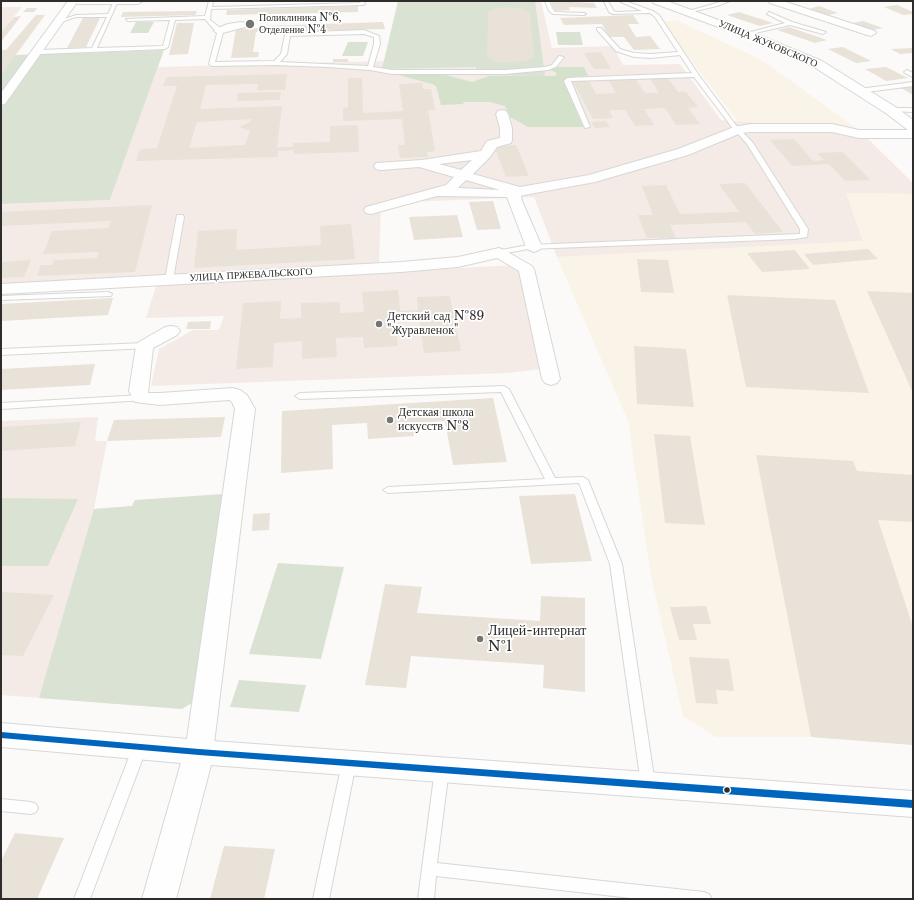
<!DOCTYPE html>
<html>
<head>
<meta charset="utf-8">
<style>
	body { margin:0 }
	#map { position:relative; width:914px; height:900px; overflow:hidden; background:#fbfaf8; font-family:"Libre Baskerville",serif }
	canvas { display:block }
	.frame { position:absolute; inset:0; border:2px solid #2e2d2c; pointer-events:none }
</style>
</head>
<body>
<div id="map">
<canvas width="914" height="900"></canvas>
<div class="frame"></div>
</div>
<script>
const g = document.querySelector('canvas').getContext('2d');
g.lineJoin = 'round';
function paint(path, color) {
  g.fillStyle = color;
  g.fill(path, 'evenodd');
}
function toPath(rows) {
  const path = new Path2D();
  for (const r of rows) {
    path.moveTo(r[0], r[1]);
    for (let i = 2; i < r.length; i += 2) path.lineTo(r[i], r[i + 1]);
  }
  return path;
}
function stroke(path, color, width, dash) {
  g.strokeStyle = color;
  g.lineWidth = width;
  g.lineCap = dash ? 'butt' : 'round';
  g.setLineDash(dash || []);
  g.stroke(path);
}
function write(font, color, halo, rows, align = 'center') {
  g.font = font + ' "Libre Baskerville",serif';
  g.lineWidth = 3.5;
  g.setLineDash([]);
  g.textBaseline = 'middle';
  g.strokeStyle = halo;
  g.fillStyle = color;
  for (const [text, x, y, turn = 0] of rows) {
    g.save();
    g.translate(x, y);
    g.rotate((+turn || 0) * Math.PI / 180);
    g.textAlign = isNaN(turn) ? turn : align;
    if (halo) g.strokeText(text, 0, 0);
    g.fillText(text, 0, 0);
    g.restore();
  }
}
paint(toPath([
	[676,20,762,60,859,130,737,121,662,22],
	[846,193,913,194,913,745,811,737,716,737,683,716,651,577,628,421,557,257,863,241]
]), '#faf4e8');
paint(toPath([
	[398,1,541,1,552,48,613,46,623,65,680,64,721,120,859,130,913,183,913,194,846,193,863,241,557,257,534,197,381,203,379,265,1,284,1,204,110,200,158,67,384,61],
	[1,7,22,7,1,32],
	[519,265,550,368,507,373,151,386,159,349,193,330,219,330,224,316,146,318,157,283],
	[98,417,95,441,107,441,94,509,132,506,135,500,182,709,1,695,1,421]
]), '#f4ebe7');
paint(toPath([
	[398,1,535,1,545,76,476,75,476,67,382,69],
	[136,22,154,22,148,33,130,33],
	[556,32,580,32,583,45,558,45],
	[348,42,368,42,363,56,342,56],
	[164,50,110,200,1,204,1,75,15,55],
	[223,494,200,698,182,709,39,698,94,509,132,506,135,500],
	[1,498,78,499,48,566,1,566],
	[278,563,344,567,321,659,249,654],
	[239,680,306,685,299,712,230,707]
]), '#dae3d3');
paint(toPath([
	[556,67,584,67,588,76,569,77,564,80,583,127,528,127,510,117,505,106,490,102,464,102,463,104,441,105,436,86,432,84,391,73,438,73,472,82,489,76,555,76,557,73,550,70]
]), '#d4e2cb');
paint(toPath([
	[550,1,594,3,597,8,569,7,570,10,555,11],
	[897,5,913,12,913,14,903,15,884,7],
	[358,6,358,12,226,15,227,10],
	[819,6,838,13,828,15,809,9],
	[510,7,524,9,530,13,534,57,526,61,502,63,494,61,487,56,488,12,495,8],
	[27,8,37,8,34,12,23,12],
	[197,11,195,15,121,17,123,12],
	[739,12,773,23,760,26,727,15],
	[36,15,45,15,1,75,1,56,3,54,1,54,1,50,6,50],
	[633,15,639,24,628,24,636,37,650,36,660,49,634,50,624,37,609,37,602,24,564,25,560,18],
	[21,16,1,42,1,32,14,17],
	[83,18,100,18,86,47,67,48],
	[863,21,883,28,872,30,853,23],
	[383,22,385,29,256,32,253,52,259,52,258,57,231,58,236,29,262,28,262,26],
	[177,23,194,23,188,54,169,55],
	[789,27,827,40,815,43,777,30],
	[843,47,871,61,856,63,828,49],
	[911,48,913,49,913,53,900,54,891,49],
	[601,52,611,69,594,69,584,53],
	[333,59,348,59,348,62,333,62],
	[886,67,908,78,886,81,865,69],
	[287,74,285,90,257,90,258,84,206,85,200,109,282,106,277,147,293,147,293,143,330,142,330,126,358,125,359,152,294,154,294,150,278,151,278,157,136,161,140,149,157,148,177,86,163,86,167,77],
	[251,119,250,122,240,127,250,131,245,145,189,148,197,122],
	[634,77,645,93,659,93,649,77,667,77,678,92,686,92,698,107,688,108,700,124,676,125,665,108,644,109,654,125,635,126,625,110,609,110,613,118,593,119,572,80,588,79,596,94,616,93,607,78],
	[348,78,362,78,363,113,403,111,399,84,422,83,423,89,431,89,435,110,428,110,435,151,427,152,428,157,400,158,398,145,405,145,402,119,343,121,343,108,348,107],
	[913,86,913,95,901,88],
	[281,92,280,100,237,101,238,93],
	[606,121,610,127,595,128,591,122],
	[794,139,813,161,824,160,817,153,843,152,870,180,845,181,829,164,792,166,770,140],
	[516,145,529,176,506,177,494,146],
	[745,183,783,232,755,234,746,222,670,225,676,238,647,238,638,215,653,215,642,186,666,185,680,214,739,212,719,184],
	[493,201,501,229,477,230,469,202],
	[152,205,135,272,37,276,41,265,52,265,54,260,97,258,99,252,43,254,52,231,108,228,111,221,1,226,1,212],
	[457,215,463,237,414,240,409,217],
	[351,224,355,259,194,268,198,231,237,229,236,250,321,245,320,226],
	[868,249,878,259,813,265,804,254],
	[795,250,810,269,762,272,747,253],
	[637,259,668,260,674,293,641,292],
	[31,260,24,277,1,278,1,262],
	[398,290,400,311,418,310,417,297,450,296,461,351,424,353,419,319,394,320,398,346,364,348,363,337,336,338,337,357,302,359,302,341,274,343,273,367,236,369,243,303,281,301,280,319,301,318,301,303,340,302,340,313,364,312,362,292],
	[867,291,913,293,913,393],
	[727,295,835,300,869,393,746,387],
	[113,298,108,315,1,321,1,304],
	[211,321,210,329,186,329,188,322],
	[634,346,686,349,694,407,637,404],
	[95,364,90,385,1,390,1,369],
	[493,398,507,462,453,465,445,421,413,423,414,436,368,439,367,423,332,425,333,469,281,473,282,411],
	[225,417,221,437,107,441,114,420],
	[81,422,75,446,1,451,1,427],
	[654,434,690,436,705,525,665,523],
	[756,455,853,461,857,471,913,475,913,522,878,520,913,627,913,745,811,737],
	[575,494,592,561,531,564,519,496],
	[270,513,269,530,252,531,253,514],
	[385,584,422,587,417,613,540,621,541,596,585,598,585,692,543,688,544,665,411,656,406,688,365,685],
	[1,592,54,595,23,656,1,655],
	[706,606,711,624,693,624,697,640,679,640,670,607],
	[689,657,729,659,734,691,716,690,718,704,696,703],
	[15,833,64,838,37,899,1,899,1,861],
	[224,846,275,849,264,899,210,899]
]), '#e8e2d9');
const service = toPath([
	[114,1,118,1,97,48,163,46,170,20,128,21,126,19,205,16,209,1,213,1,212,7,360,3,360,1,364,1,365,4,363,5,211,9,210,20,219,27,223,33,215,62,274,61,281,54,285,35,288,33,364,30,379,36,380,44,373,67,392,70,505,70,545,67,552,65,559,56,564,57,556,67,548,70,505,74,392,74,370,70,328,67,275,65,212,66,209,64,217,33,205,19,175,20,168,47,165,49,40,54,37,52,40,50,92,48,107,17,76,17,58,23,56,22,76,15,108,14,114,1],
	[364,34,374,37,374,44,368,66,280,62,287,54,290,36,364,34],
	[545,1,549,1,553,10,556,12,584,13,586,14,584,15,553,14,549,11,545,1],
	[604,1,608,1,613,10,616,12,642,11,619,1,625,1,653,11,659,15,698,74,735,124,753,143,808,229,807,237,795,239,528,249,496,255,496,251,528,245,800,234,800,229,747,144,731,126,694,77,571,81,590,127,585,128,564,81,567,78,692,73,680,55,651,58,634,57,616,51,597,30,597,28,601,28,620,49,634,53,651,54,678,52,655,17,650,13,613,14,609,12,604,1],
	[724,1,730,1,717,6,687,13,685,12,724,1],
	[769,12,792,22,826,32,823,34,790,25,747,35,747,33,785,23,767,14,769,12],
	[907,70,913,73,913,77,905,73,904,72,907,70],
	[913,82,913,86,859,93,856,91,859,89,913,82],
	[890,108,913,108,913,112,888,111,888,109,890,108],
	[177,215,183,215,184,217,173,279,169,281,165,279,177,215],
	[108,292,112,294,111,296,1,300,1,296,108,292],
	[145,343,149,346,148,348,1,355,1,349,145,343],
	[504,386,509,389,555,478,583,477,588,480,622,564,655,784,653,788,648,790,643,788,641,784,610,564,579,483,388,493,383,490,388,487,545,479,501,392,300,399,295,396,300,393,504,386],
	[142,395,145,396,147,398,145,400,1,409,1,403,142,395],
	[140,742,145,743,147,747,90,899,74,899,133,747,135,743,140,742],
	[349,757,354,759,356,763,329,899,313,899,342,763,344,759,349,757],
	[442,763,447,765,449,769,437,863,704,892,709,894,712,899,640,899,436,876,434,899,418,899,435,769,437,765,442,763],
	[1,799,31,802,36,804,38,808,36,812,31,814,1,811,1,799]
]);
const minor = toPath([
	[68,1,78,1,5,104,1,105,1,93,68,1],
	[768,1,783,1,875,31,876,33,871,36,867,35,770,3,768,1],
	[241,22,245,23,246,25,245,27,219,34,214,31,215,29,228,24,241,22],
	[502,110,506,111,508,114,512,128,512,140,511,143,497,147,490,157,473,174,520,187,589,175,678,149,734,127,751,124,832,124,859,130,913,130,913,138,859,138,832,132,751,132,741,133,688,155,595,182,524,195,521,196,522,201,542,247,539,250,534,252,529,250,526,247,507,197,437,196,371,214,366,213,364,210,366,207,446,185,454,177,419,167,381,170,376,169,374,166,376,163,422,160,481,151,487,141,500,138,500,128,496,114,498,111,502,110],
	[472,160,461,170,439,164,472,160],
	[466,180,500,190,458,188,466,180],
	[499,248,504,250,532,266,534,269,560,379,557,383,551,385,545,383,542,379,519,271,497,258,458,267,401,272,1,294,1,284,401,262,458,257,499,248],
	[171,326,177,327,180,331,177,335,153,348,148,393,160,393,233,388,240,390,247,395,255,409,213,752,209,760,199,763,189,760,185,752,235,409,232,402,229,400,160,405,135,402,129,391,136,346,139,342,165,327,171,326]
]);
const tertiary = toPath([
	[73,1,143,1,138,4,78,4,73,1],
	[652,1,667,1,759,35,822,61,897,108,913,120,913,131,908,130,887,114,814,67,751,39,653,3,652,1],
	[1,723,199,740,913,791,913,817,211,765,176,899,142,899,181,763,1,747,1,723]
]);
stroke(service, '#d7d7d5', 2);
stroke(minor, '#d7d7d5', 2);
stroke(tertiary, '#d7d7d5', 2);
paint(service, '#fefefe');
paint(minor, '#fefefe');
paint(tertiary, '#fefefe');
paint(toPath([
	[1,732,199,749,913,800,913,808,199,755,1,738,1,732]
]), '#0065bd');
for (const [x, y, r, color] of [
	[250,24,5,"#767573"],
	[379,324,4,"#767573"],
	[390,420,4,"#767573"],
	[480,639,4,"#767573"],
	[727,790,3.5,"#2e2d2c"]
]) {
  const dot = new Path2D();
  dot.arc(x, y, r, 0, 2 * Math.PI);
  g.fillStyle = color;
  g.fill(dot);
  stroke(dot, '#fff', 1.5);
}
write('10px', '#2e2d2c', '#fff', [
	["Поликлиника №6,",259,18],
	["Отделение №4",259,30]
], 'left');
write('10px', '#2e2d2c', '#fff', [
	["УЛИЦА ЖУКОВСКОГО",768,44,23],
	["УЛИЦА ПРЖЕВАЛЬСКОГО",251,275,-3]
]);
write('12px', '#2e2d2c', '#fff', [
	["Детский сад №89",387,317],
	["\"Журавленок\"",387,331],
	["Детская школа",398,413],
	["искусств №8",398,427]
], 'left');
write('14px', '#2e2d2c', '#fff', [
	["Лицей-интернат",488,631],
	["№1",488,647]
], 'left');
</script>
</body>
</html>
